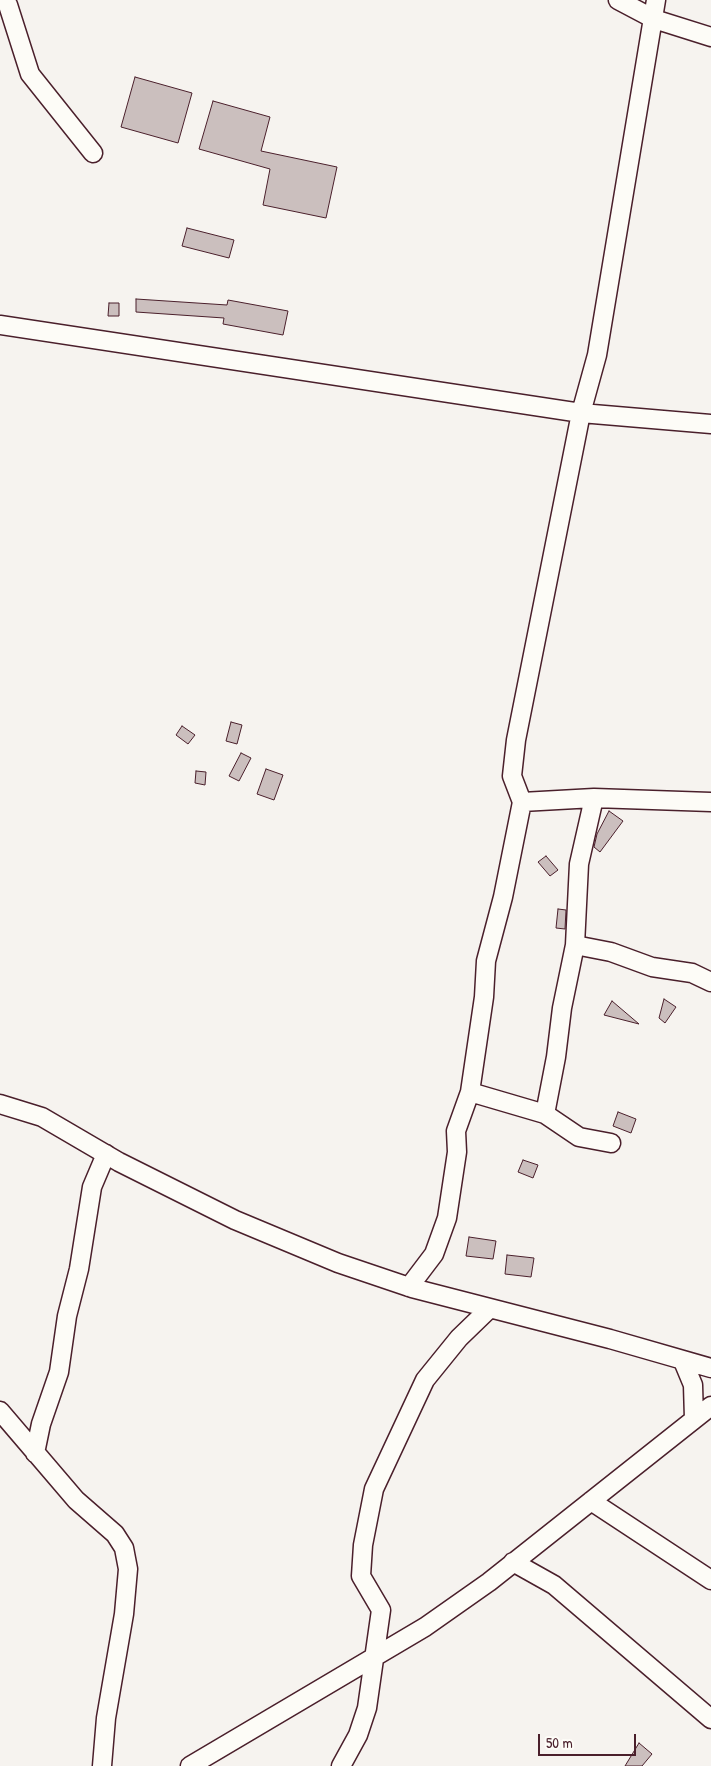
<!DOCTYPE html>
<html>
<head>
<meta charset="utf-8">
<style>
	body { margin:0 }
	#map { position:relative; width:711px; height:1766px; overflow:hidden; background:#f6f3ef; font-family:"Patrick Hand",sans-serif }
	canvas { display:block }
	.scale { position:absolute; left:538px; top:1734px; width:98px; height:22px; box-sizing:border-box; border:2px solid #4a1f2b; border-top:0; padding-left:6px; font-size:15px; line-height:18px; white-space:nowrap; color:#4a1f2b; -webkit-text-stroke:4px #fdfcf7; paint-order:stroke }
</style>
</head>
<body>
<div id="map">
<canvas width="711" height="1766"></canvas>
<div class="scale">50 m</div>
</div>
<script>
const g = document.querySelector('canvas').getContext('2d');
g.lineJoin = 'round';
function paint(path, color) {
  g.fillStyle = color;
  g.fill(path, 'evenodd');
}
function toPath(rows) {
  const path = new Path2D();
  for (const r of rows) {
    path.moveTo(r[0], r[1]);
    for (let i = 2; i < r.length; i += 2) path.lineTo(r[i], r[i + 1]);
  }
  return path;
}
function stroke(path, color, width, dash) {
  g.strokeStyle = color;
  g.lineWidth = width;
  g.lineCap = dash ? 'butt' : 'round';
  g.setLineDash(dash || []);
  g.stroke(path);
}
const building = toPath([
	[135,77,192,93,178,143,121,127,135,77],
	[213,101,270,117,261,151,337,167,326,218,263,205,270,169,199,149,213,101],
	[187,228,234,240,229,258,182,246,187,228],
	[136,299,227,305,228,300,288,311,283,335,223,324,224,318,136,312,136,299],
	[109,303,119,303,119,316,108,316,109,303],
	[231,722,242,725,237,744,226,741,231,722],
	[182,726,195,735,188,744,176,735,182,726],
	[241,753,251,758,239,781,229,776,241,753],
	[266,769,283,775,274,800,257,794,266,769],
	[196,771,206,772,205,785,195,783,196,771],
	[609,811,623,821,600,852,594,847,597,834,609,811],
	[546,856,558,870,550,876,538,862,546,856],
	[558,909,566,910,565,929,556,928,558,909],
	[664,999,676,1007,665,1023,659,1018,664,999],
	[612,1001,639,1024,604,1015,612,1001],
	[618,1112,636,1119,631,1133,613,1126,618,1112],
	[523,1160,538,1165,533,1178,518,1172,523,1160],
	[469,1237,496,1241,493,1259,466,1256,469,1237],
	[507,1255,534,1258,531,1277,505,1274,507,1255],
	[639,1743,652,1754,642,1766,625,1766,639,1743]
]);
paint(building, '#cbbfbe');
stroke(building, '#4a1f2b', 1);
const minor = toPath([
	[4,0,8,5,30,74,93,153],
	[618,0,654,19,711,37],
	[656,0,597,355,581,413,516,740,512,776,522,802,594,798,711,802],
	[0,325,581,413,711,424],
	[575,945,611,952,652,967,692,973,711,982],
	[470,1092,545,1114,579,1137,611,1143],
	[0,1104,42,1117,119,1162,235,1220,338,1263,412,1288,610,1339,711,1368],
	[545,1114,556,1057,562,1008,575,945,579,864,594,798],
	[409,1287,434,1254,447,1218,457,1152,456,1131,470,1092,484,997,486,961,503,897,522,802],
	[683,1361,693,1385,694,1419],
	[0,1411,76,1500,115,1534,124,1548,128,1569,124,1614,106,1718,102,1766],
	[35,1453,41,1424,59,1372,67,1316,79,1269,92,1187,106,1154],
	[591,1501,711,1580],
	[513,1562,554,1585,711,1719],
	[190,1766,425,1627,489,1582,711,1406],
	[341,1766,358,1735,367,1708,381,1610,361,1576,363,1545,374,1489,425,1380,459,1338,489,1309]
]);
stroke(minor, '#4a1f2b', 21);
stroke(minor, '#fdfcf7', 18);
</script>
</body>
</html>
